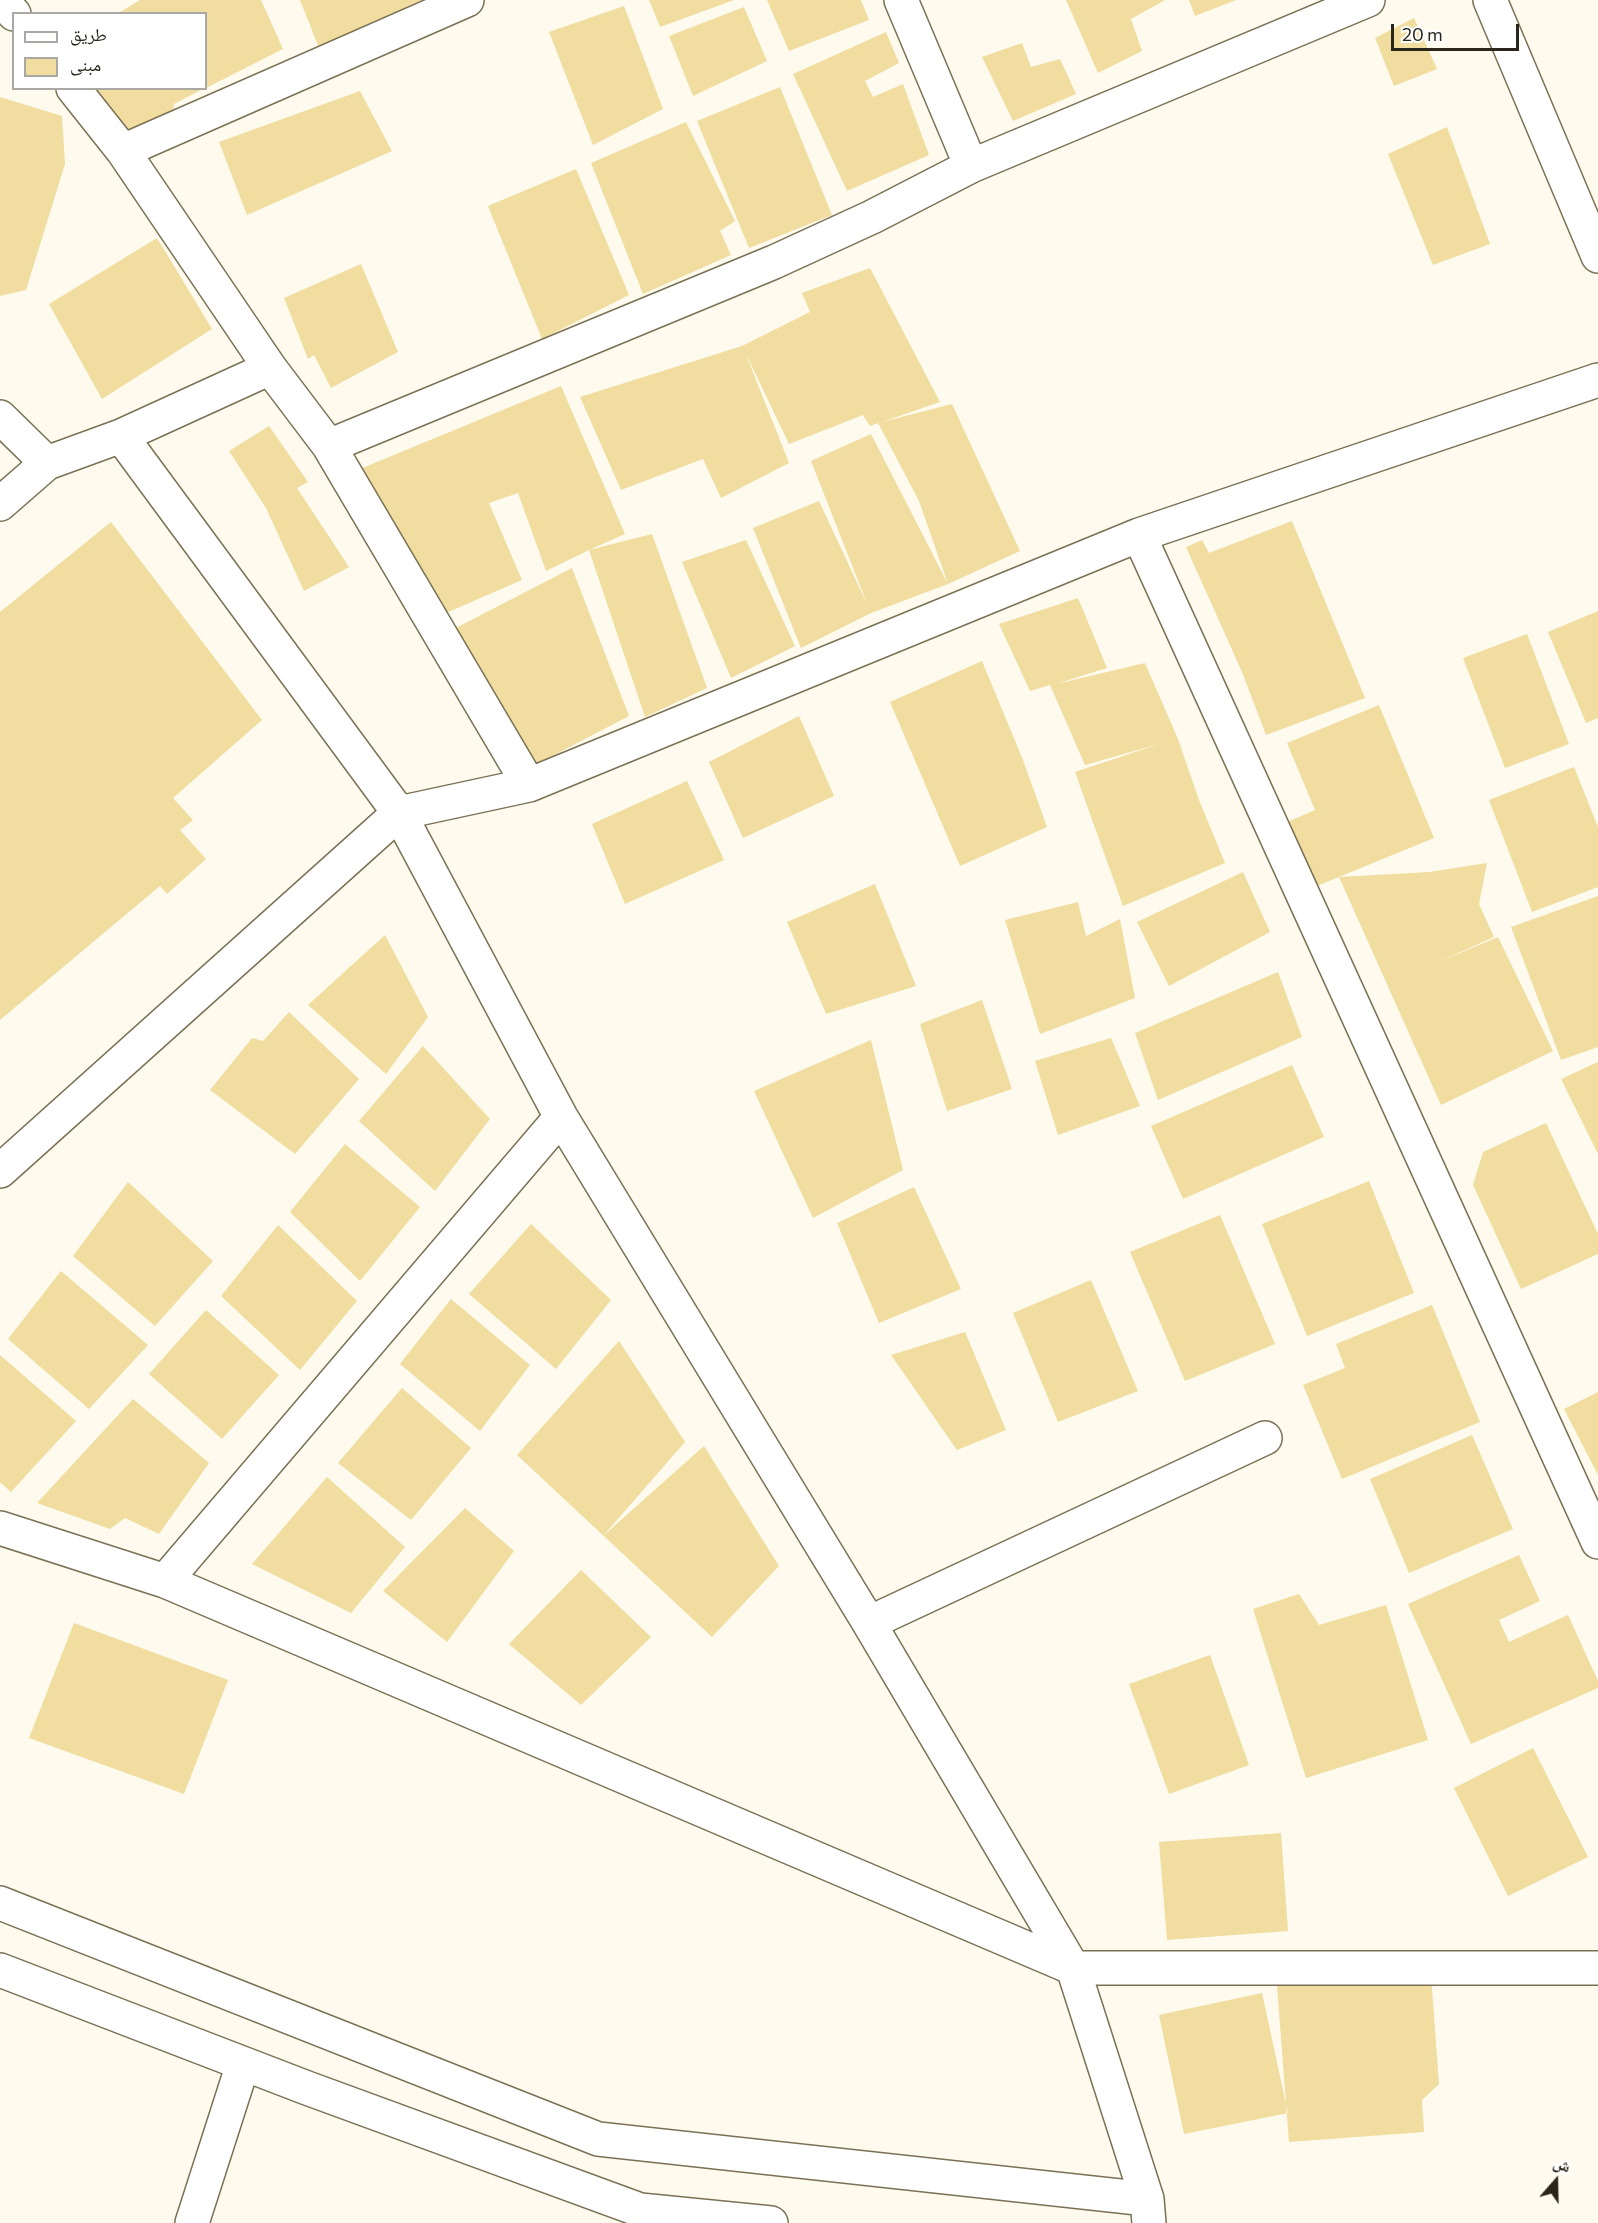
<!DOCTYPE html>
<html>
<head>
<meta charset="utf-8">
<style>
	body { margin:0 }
	#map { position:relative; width:1598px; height:2223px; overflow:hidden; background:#fefbee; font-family:Commissioner,"Noto Naskh Arabic",sans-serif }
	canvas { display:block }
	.legend { position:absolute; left:12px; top:12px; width:195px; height:78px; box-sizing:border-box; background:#fff; border:2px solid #a9a8a3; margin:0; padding:8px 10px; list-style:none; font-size:18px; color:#29251a }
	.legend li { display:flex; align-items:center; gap:12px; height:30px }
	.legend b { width:30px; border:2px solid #a9a8a3 }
	.north { position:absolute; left:1526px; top:2151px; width:60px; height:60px; -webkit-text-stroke:4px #fff; paint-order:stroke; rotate:20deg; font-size:16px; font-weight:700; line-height:24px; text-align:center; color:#29251a }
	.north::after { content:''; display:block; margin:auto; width:21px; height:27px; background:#29251a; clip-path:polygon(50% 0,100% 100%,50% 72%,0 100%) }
	.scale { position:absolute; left:1391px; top:24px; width:128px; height:27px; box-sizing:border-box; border:3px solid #29251a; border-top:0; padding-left:8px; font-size:18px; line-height:21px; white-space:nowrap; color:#29251a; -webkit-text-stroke:4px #fff; paint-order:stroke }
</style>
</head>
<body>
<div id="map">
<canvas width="1598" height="2223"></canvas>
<ul class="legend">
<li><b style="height:8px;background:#fff"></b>طريق</li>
<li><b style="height:16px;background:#f0dd9f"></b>مبنى</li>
</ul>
<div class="north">ش</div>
<div class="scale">20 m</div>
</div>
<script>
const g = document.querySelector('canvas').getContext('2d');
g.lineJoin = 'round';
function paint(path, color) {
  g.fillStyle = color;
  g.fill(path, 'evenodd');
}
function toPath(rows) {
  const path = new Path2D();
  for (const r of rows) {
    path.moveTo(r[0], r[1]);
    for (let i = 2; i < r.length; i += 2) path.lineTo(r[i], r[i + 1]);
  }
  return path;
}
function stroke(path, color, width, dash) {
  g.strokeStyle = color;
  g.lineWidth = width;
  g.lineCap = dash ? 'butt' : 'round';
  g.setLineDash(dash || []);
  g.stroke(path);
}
paint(toPath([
	[140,0,261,0,283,49,206,88,206,14,117,14],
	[300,0,422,0,319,48],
	[649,0,734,0,660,27],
	[767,0,861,0,869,20,789,51],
	[1066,0,1165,0,1131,19,1142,51,1098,73],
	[1189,0,1236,0,1195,16],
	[624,6,663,109,593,145,549,32],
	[744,7,767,61,693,96,669,36],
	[1414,18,1437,69,1394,86,1375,38],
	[886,32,899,63,865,81,873,97,903,84,929,155,847,191,793,74],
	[1022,43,1031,67,1060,59,1076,94,1013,121,982,57],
	[780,87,832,215,749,248,697,121],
	[89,88,205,88,174,104,173,119,125,142],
	[360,91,392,151,247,215,219,142],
	[0,97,62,116,65,164,26,290,0,296],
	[686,122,735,221,720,231,731,255,643,294,591,163],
	[1447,127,1490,244,1433,265,1388,154],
	[576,169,629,295,542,339,488,206],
	[157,238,212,329,102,399,49,304],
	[361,264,398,352,331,388,314,355,308,359,284,298],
	[870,268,940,402,882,422,952,404,1020,551,948,584,919,501,878,423,870,426,863,415,789,444,745,352,789,463,721,498,703,459,621,490,580,397,742,346,810,312,802,293],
	[561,386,625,534,589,550,652,534,707,688,645,717,589,550,546,571,518,493,489,503,522,580,446,613,360,469],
	[269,426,308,482,297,488,349,567,304,591,266,508,229,451],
	[871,434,948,584,871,613,801,648,753,528,819,501,868,606,811,461],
	[1292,521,1365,698,1266,735,1242,672,1186,547,1202,540,1209,553],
	[111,522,262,720,173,798,193,820,180,830,206,859,167,894,160,886,0,1020,0,612],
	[746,540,795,646,731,678,682,562],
	[572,568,629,716,533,766,448,632],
	[1078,598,1107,668,1056,684,1145,663,1178,739,1199,800,1225,863,1123,906,1075,772,1159,744,1085,765,1050,685,1030,691,999,624],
	[1598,611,1598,718,1586,723,1548,632],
	[1527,634,1569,744,1505,768,1463,658],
	[982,661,1023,760,1047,827,960,866,890,702],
	[1379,705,1434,838,1312,888,1285,823,1315,810,1287,743],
	[799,716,834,796,743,838,709,762],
	[1574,767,1598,827,1598,887,1532,912,1489,800],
	[687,781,724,860,625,904,592,824],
	[1487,863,1479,904,1494,937,1436,963,1498,937,1553,1051,1441,1105,1339,877,1429,872],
	[1243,872,1270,932,1169,986,1137,922],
	[875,884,916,986,826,1014,787,922],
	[1598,896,1598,1047,1561,1060,1511,927],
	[1078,902,1086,936,1120,919,1135,998,1040,1034,1005,920],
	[385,935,428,1017,386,1074,308,1005],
	[1278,972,1302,1037,1158,1100,1135,1033],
	[982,1000,1012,1089,947,1111,920,1024],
	[289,1012,359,1079,295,1154,210,1090,252,1038,263,1041],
	[1111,1038,1140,1106,1058,1135,1035,1061],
	[871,1040,903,1170,813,1218,754,1091],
	[423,1046,490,1119,435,1191,359,1121],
	[1598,1062,1598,1154,1561,1079],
	[1292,1065,1324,1137,1183,1199,1151,1126],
	[1546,1123,1598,1234,1598,1254,1521,1289,1473,1185,1483,1152],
	[345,1144,420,1207,360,1281,290,1212],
	[1369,1181,1414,1293,1307,1336,1262,1224],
	[128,1182,213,1261,155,1326,73,1256],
	[914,1187,961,1289,879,1323,837,1223],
	[1220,1215,1275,1344,1185,1381,1130,1252],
	[531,1224,611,1300,556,1369,469,1294],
	[278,1225,357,1301,300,1370,221,1296],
	[61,1271,148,1345,89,1409,8,1339],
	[1091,1280,1138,1391,1058,1422,1013,1313],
	[451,1299,530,1365,480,1431,400,1364],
	[1432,1305,1480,1422,1342,1479,1303,1385,1345,1368,1336,1344],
	[206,1310,279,1375,222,1439,149,1374],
	[965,1332,1006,1430,957,1450,891,1355],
	[619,1341,685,1442,603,1536,704,1446,779,1566,712,1637,517,1455],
	[0,1355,76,1421,11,1492,0,1482],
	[402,1388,471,1448,411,1520,338,1463],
	[1598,1392,1598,1475,1564,1409],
	[133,1399,209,1463,159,1534,125,1518,110,1529,37,1503],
	[1472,1435,1513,1529,1409,1573,1370,1479],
	[327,1477,405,1547,351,1613,252,1564],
	[465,1508,514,1551,447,1642,383,1591],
	[1519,1555,1540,1601,1499,1620,1509,1642,1568,1615,1598,1681,1598,1688,1471,1744,1408,1604],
	[581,1570,651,1637,581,1705,509,1644],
	[1299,1594,1319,1625,1386,1605,1428,1740,1306,1778,1253,1609],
	[74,1623,228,1680,184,1794,29,1738],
	[1210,1655,1249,1765,1169,1794,1129,1684],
	[1533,1748,1588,1857,1508,1896,1454,1788],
	[1281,1833,1288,1931,1167,1940,1159,1842],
	[1431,1975,1439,2084,1422,2100,1424,2132,1289,2142,1277,1986],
	[1262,1993,1288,2113,1184,2134,1159,2015]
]), '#f0dd9f');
const street = toPath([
	[2,0,14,14],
	[901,0,971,166],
	[1490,0,1598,256],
	[73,88,123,151,270,368,329,446,529,785],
	[123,151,467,0],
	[0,417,47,463],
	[121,436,399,813,561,1117,869,1623,1073,1968,1147,2199,1149,2223],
	[329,446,774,262,872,217,971,166,1368,0],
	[0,504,47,463,121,436,270,368],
	[1139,535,1598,1542],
	[0,1171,399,813,529,785,1139,535,1598,380],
	[0,1528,165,1581,1073,1968,1598,1968],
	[165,1581,561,1117],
	[869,1623,1265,1438],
	[0,1903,598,2139,1147,2199],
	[0,1970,307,2088,640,2210,771,2223],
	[192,2223,243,2064]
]);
stroke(street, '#7a7155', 36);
stroke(street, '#fff', 33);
</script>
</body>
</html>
